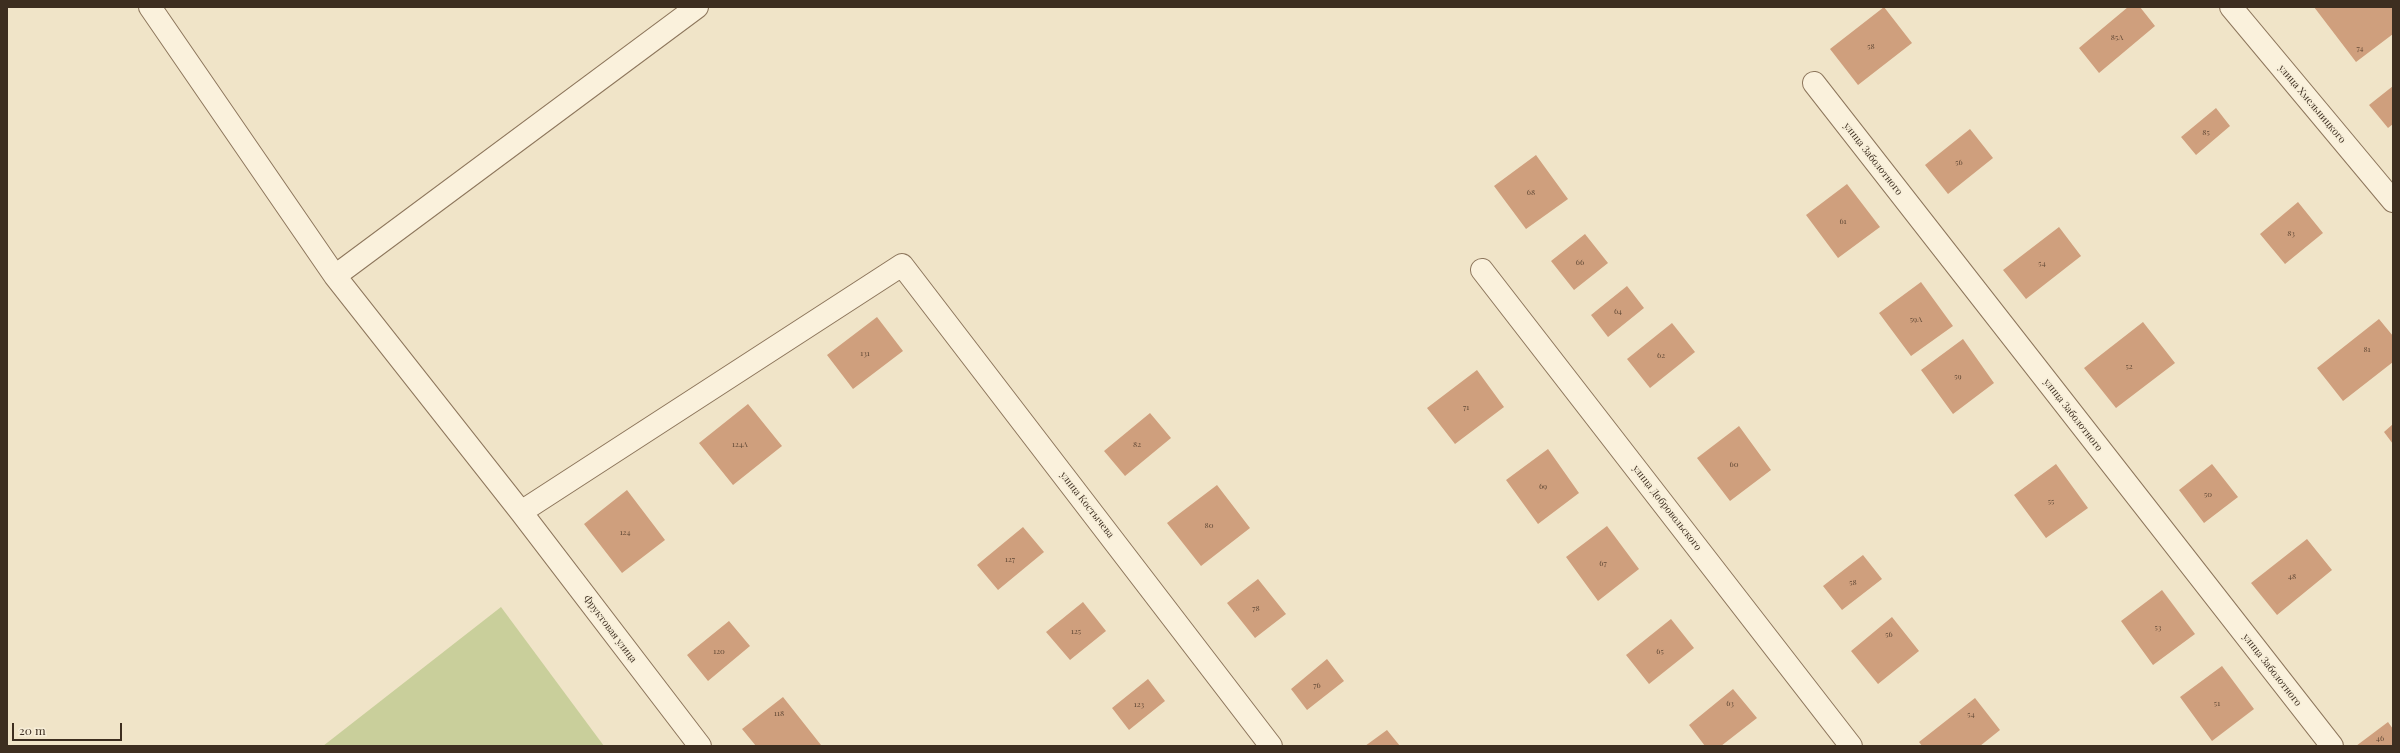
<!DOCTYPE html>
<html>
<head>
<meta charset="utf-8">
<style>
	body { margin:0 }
	#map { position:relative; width:2400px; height:753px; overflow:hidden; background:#f0e4c8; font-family:"Playfair Display",serif }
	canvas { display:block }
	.frame { position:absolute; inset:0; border:8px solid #3d2e20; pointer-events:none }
	.scale { position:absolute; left:12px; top:723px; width:110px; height:18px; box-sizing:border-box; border:2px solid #3d2e20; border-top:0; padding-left:5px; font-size:12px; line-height:14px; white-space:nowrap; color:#3d2e20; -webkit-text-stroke:3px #f7eed8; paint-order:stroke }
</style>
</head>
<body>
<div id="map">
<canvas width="2400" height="753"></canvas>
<div class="frame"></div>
<div class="scale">20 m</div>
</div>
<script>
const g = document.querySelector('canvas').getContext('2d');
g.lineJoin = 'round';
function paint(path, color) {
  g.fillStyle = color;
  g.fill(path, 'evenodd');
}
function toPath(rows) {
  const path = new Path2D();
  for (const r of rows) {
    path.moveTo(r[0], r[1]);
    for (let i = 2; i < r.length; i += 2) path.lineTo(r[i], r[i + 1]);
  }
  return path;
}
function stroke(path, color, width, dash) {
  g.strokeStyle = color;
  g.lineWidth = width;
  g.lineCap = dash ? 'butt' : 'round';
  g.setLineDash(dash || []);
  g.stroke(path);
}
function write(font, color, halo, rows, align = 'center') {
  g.font = font + ' "Playfair Display",serif';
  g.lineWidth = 3;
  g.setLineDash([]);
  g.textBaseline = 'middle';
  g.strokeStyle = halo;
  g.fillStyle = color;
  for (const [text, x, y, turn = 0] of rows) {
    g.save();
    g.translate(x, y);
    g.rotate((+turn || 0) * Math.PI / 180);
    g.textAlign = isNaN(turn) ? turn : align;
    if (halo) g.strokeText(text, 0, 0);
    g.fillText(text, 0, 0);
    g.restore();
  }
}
paint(toPath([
	[501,607,604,746,323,746]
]), '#c9cf9b');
paint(toPath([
	[1884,7,1912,43,1858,85,1830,49],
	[2128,7,2140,7,2155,26,2099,73,2079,48],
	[2314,7,2393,7,2393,34,2356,62],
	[2393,86,2393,124,2388,128,2369,105],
	[2216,108,2230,126,2196,155,2181,137],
	[1970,129,1993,158,1948,194,1925,165],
	[1536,155,1568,199,1526,229,1494,186],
	[1847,184,1880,227,1838,258,1806,215],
	[2298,202,2323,233,2285,264,2260,234],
	[2059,227,2081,256,2026,299,2003,270],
	[1585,234,1608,263,1574,290,1551,261],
	[1921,282,1953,326,1911,356,1879,313],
	[1627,286,1644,308,1608,337,1591,315],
	[877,317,903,351,853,389,827,355],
	[2379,319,2393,336,2393,362,2343,401,2317,368],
	[2143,322,2175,363,2116,408,2084,368],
	[1672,323,1695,352,1650,388,1627,359],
	[1963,339,1994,383,1953,414,1921,370],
	[1477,370,1504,407,1455,444,1427,408],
	[748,404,782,446,733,485,699,443],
	[1150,413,1171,438,1125,476,1104,451],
	[2393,424,2393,444,2384,432],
	[1739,426,1771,470,1730,501,1697,458],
	[1548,449,1579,493,1538,524,1506,480],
	[2056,464,2088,508,2046,538,2014,495],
	[2212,464,2238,497,2204,523,2179,490],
	[1217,485,1250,528,1201,566,1167,523],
	[627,490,665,540,622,573,584,524],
	[1607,526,1639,569,1598,601,1566,557],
	[1023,527,1044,552,998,590,977,565],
	[2307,539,2332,570,2277,615,2251,583],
	[1863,555,1882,579,1842,610,1823,586],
	[1258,579,1286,614,1255,638,1227,603],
	[2162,590,2195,634,2153,665,2121,621],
	[1083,602,1106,631,1070,660,1046,632],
	[1892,617,1919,651,1878,684,1851,651],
	[1671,619,1694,648,1649,684,1626,655],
	[729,621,750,646,708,681,687,655],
	[1327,659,1344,681,1307,710,1291,689],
	[2222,666,2254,709,2212,741,2180,697],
	[1148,679,1165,701,1129,730,1112,708],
	[1733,689,1757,718,1721,746,1705,746,1689,725],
	[783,697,821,745,821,746,756,746,742,729],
	[1975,698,2000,730,1980,746,1922,746,1919,742],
	[2388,722,2393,729,2393,746,2356,746],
	[1387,730,1400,746,1365,746]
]), '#cf9f7d');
const minor = toPath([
	[150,7,335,276,521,512,700,746],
	[2231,7,2393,201],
	[1814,83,2332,746],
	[1482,270,1851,746],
	[335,276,697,7],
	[521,512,902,265,1271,746]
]);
stroke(minor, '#8d765c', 24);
stroke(minor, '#faf1dc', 22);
write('8px', '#624a37', null, [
	["85А",2117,37],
	["58",1871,46],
	["74",2360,48],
	["85",2206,132],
	["56",1959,162],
	["68",1531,192],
	["61",1843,221],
	["83",2291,233],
	["66",1580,262],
	["54",2042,263],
	["64",1618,311],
	["59А",1916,319],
	["81",2367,349],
	["131",865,353],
	["62",1661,355],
	["52",2129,366],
	["59",1958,376],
	["71",1466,407],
	["124А",740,444],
	["82",1137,444],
	["60",1734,464],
	["69",1543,486],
	["50",2208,494],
	["55",2051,501],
	["80",1209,525],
	["124",625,532],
	["127",1010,559],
	["67",1603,563],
	["48",2292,576],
	["58",1853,582],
	["78",1256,608],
	["53",2158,627],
	["125",1076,631],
	["56",1889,634],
	["120",719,651],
	["65",1660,651],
	["76",1317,685],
	["63",1730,703],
	["51",2217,703],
	["123",1139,704],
	["118",779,713],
	["54",1971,714],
	["46",2380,738]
]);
write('10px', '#3d2e20', '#f7eed8', [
	["улица Хмельницкого",2312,104,50],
	["улица Заболотного",1873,159,52],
	["улица Заболотного",2073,415,52],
	["улица Костычева",1087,505,52],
	["улица Добровольского",1667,508,52],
	["Фруктовая улица",610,629,53],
	["улица Заболотного",2272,670,52]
]);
</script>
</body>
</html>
